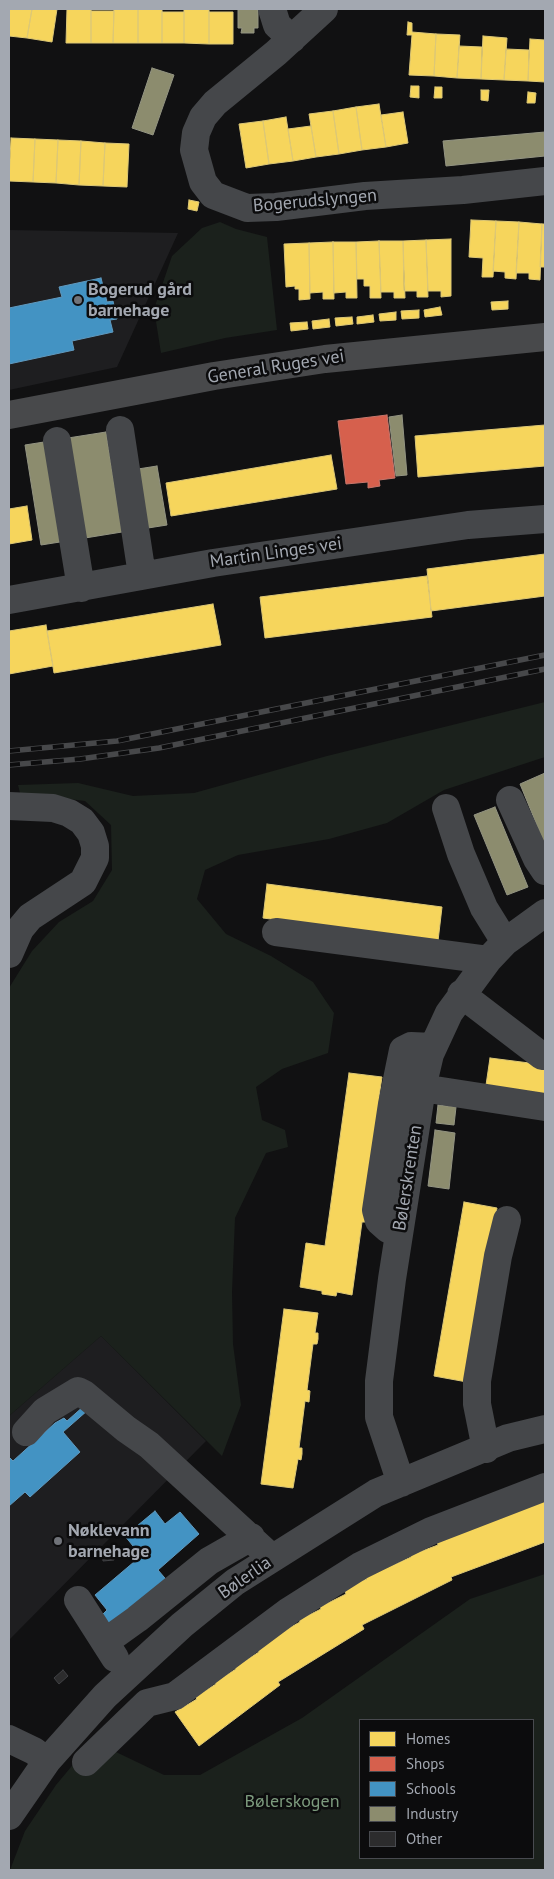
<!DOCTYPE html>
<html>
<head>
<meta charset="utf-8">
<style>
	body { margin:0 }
	#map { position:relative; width:554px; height:1879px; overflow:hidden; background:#111112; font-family:"PT Sans",sans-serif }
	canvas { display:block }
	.frame { position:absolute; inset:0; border:10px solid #a3a8b1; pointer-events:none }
	.legend { position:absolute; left:359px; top:1719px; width:175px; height:140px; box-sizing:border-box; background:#0c0c0d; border:1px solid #484a4f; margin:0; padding:6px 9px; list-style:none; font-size:15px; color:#a3a8b1 }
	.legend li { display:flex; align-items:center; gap:10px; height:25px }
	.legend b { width:25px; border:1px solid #484a4f }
</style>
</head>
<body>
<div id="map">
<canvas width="554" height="1879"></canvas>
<div class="frame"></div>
<ul class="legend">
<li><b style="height:14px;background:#f6d55c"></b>Homes</li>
<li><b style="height:14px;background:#d6604d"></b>Shops</li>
<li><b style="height:14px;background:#4393c3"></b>Schools</li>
<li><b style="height:14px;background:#8c8c6e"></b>Industry</li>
<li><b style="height:14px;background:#2c2c2d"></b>Other</li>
</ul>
</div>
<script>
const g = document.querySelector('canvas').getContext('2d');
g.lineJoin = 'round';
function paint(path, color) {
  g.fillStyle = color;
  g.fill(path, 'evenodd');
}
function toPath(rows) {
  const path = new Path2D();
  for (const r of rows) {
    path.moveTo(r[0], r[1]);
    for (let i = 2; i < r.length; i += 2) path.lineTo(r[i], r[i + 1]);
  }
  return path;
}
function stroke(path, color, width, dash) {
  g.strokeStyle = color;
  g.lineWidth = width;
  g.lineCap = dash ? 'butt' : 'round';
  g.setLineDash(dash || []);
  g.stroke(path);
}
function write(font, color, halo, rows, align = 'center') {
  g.font = font + ' "PT Sans",sans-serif';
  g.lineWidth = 5;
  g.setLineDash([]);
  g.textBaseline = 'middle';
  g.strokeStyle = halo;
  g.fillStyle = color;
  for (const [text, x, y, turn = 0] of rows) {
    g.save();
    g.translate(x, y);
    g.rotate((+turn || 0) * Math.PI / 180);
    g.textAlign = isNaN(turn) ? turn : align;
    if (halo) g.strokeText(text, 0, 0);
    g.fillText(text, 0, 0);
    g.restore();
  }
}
paint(toPath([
	[9,230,178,233,117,367,9,390],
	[101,1336,206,1441,9,1640,9,1416]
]), '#1e1e20');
paint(toPath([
	[220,222,236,229,267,237,277,330,225,338,161,353,154,309,172,256,202,228],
	[545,702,545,757,444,790,387,823,329,839,238,855,205,870,197,899,226,934,271,956,313,982,334,1013,328,1053,282,1069,256,1087,262,1120,285,1130,288,1147,266,1153,235,1218,232,1292,233,1344,241,1405,222,1456,101,1336,9,1416,9,988,32,951,59,922,93,901,112,870,111,825,85,801,20,793,18,785,78,783,133,796,194,793,327,756],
	[545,1574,545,1870,10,1870,25,1831,56,1785,96,1737,116,1752,164,1775,200,1775,302,1718,470,1599],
	[360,1720,533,1720,533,1858,360,1858]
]), '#1b211c');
const homes = toPath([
	[9,9,32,9,27,38,9,36,9,9],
	[32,9,57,9,52,42,27,38,32,9],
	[67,9,91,9,91,43,66,43,67,9],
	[114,9,138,9,138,43,113,43,114,9],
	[138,9,162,9,162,43,138,43,138,9],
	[184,9,209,9,209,44,184,43,184,9],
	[91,11,114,11,113,43,91,43,91,11],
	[162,12,184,12,184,43,162,43,162,12],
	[209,12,233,12,233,44,209,44,209,12],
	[408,22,412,23,412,32,436,34,434,76,409,75,412,35,407,35,408,22],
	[436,34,460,35,457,78,434,76,436,34],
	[483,36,507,38,504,80,481,79,483,36],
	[530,39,545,40,545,82,528,81,530,39],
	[459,46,482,47,481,79,457,78,459,46],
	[506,49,529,50,528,81,504,80,506,49],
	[411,86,419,86,419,98,410,97,411,86],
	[435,87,442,87,442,98,434,98,435,87],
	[481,90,489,90,488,101,481,100,481,90],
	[528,92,536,93,535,103,527,103,528,92],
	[379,104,386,147,362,150,356,107,379,104],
	[356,107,362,150,339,154,333,111,356,107],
	[333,111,339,154,316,157,309,114,333,111],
	[403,112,408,143,386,147,381,115,403,112],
	[286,117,293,161,269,164,263,121,286,117],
	[263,121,269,164,246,168,239,124,263,121],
	[311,126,316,157,293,161,288,129,311,126],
	[11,138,35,139,33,182,9,181,11,138],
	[35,139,58,140,56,183,33,182,35,139],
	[58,140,81,141,79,185,56,183,58,140],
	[81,141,105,143,103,186,79,185,81,141],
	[105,143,129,144,127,187,103,186,105,143],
	[189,200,199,202,197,211,188,209,189,200],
	[471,220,496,221,493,277,482,277,483,258,469,257,471,220],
	[496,221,519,222,516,279,505,278,505,272,493,271,496,221],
	[519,222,542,224,540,280,529,279,529,273,516,273,519,222],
	[542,224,545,224,545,267,540,267,542,224],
	[451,239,451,296,441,297,441,291,428,291,426,240,451,239],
	[426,240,428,297,417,297,417,291,404,291,403,241,426,240],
	[379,241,381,298,370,298,370,286,364,286,364,279,357,279,356,242,379,241],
	[379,241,403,241,405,298,394,298,394,292,381,292,379,241],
	[333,242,334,299,323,299,323,292,310,293,309,243,333,242],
	[333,242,356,242,357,298,346,298,346,292,334,293,333,242],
	[309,243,310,299,299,300,299,289,295,289,295,286,286,287,284,244,309,243],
	[508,301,508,309,492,310,491,302,508,301],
	[440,307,442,315,425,317,424,310,440,307],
	[419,310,419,318,402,319,401,311,419,310],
	[396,312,396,320,380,321,379,314,396,312],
	[373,315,374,322,357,324,357,317,373,315],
	[352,317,353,324,336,326,335,318,352,317],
	[329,319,330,327,313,329,312,321,329,319],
	[307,322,308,329,291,331,290,323,307,322],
	[545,425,545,466,418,477,415,436,545,425],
	[331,455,337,489,171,516,166,483,331,455],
	[27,506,32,540,9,544,9,509,27,506],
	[545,554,545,596,431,611,427,569,545,554],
	[427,576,432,617,265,638,260,597,427,576],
	[213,604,221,645,54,673,47,631,213,604],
	[46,625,53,666,9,674,9,631,46,625],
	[267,884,442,907,438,941,263,918,267,884],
	[490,1058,545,1065,545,1099,485,1092,490,1058],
	[349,1073,382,1077,379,1097,383,1098,366,1217,365,1222,362,1222,352,1295,337,1292,336,1296,322,1294,322,1291,300,1287,306,1243,325,1246,349,1073],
	[464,1202,497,1208,467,1382,434,1376,464,1202],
	[284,1309,318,1313,315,1333,318,1333,318,1339,317,1344,313,1344,307,1390,310,1391,309,1402,305,1401,299,1448,302,1448,302,1454,301,1460,298,1459,293,1488,261,1484,284,1309],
	[545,1496,545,1542,451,1577,452,1580,362,1625,364,1629,278,1682,280,1685,199,1746,175,1712,197,1699,195,1697,216,1684,215,1682,236,1669,235,1667,259,1652,256,1646,300,1622,299,1620,321,1609,320,1607,346,1594,343,1587,367,1579,366,1577,411,1557,411,1555,438,1545,436,1538,545,1496]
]);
paint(homes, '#f6d55c');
stroke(homes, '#ddc876', 1);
const shops = toPath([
	[387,415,395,478,379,480,380,486,368,488,368,482,346,484,338,421,387,415]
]);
paint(shops, '#d6604d');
stroke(shops, '#c7766b', 1);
const schools = toPath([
	[101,278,107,302,113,301,117,319,110,320,113,332,72,341,74,350,9,364,9,308,62,297,59,287,101,278],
	[84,1406,88,1410,63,1432,80,1452,30,1497,25,1492,9,1506,9,1457,13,1461,55,1423,64,1418,67,1421,84,1406],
	[155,1511,165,1524,180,1512,199,1534,158,1570,170,1584,111,1630,100,1617,107,1610,95,1595,141,1556,125,1536,155,1511]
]);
paint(schools, '#4393c3');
stroke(schools, '#6099be', 1);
const industry = toPath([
	[238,9,258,9,258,28,254,28,254,33,241,33,242,28,238,28,238,9],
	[152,68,174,75,153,135,132,128,152,68],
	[545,132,545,156,446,166,443,141,545,132],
	[402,415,407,475,396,476,389,417,402,415],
	[106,432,122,532,85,538,68,438,106,432],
	[44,442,60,542,41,545,25,445,44,442],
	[157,466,167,525,148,528,138,469,157,466],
	[545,773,545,845,520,784,545,773],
	[495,807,528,887,507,895,474,815,495,807],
	[438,1105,456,1107,454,1125,436,1123,438,1105],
	[435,1130,455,1133,449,1189,428,1186,435,1130]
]);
paint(industry, '#8c8c6e');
stroke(industry, '#939482', 1);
const building = toPath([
	[113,1551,114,1560,103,1561,102,1553,113,1551],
	[63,1670,68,1676,59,1684,54,1678,63,1670]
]);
paint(building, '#2c2c2d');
stroke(building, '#414245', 1);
stroke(toPath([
	[272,9,277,25,292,39],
	[324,9,276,53,215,103,203,117,196,133,194,150,203,182,213,195,247,208,276,207,365,196,463,190,545,181],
	[120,430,142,575],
	[57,441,81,588],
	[9,600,213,563,468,525,545,519],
	[510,800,537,859,545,871],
	[9,806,53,808,69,813,82,821,91,833,95,846,95,858,83,882,30,917,20,929,9,954],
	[446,808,461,854,484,908,505,942],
	[276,932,488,960],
	[461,994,542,1056],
	[422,1088,545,1107],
	[399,1233,388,1229,379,1221,376,1210,392,1104,403,1050,411,1046,433,1047],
	[26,1432,45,1411,78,1391,84,1394,126,1429,149,1445,272,1558],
	[486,1449,477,1404,477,1381,498,1256,507,1220],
	[401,1483,379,1417,379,1381,392,1279,422,1088,430,1054,449,1013,488,960,505,942,545,913],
	[78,1600,115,1658],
	[105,1642,137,1619,209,1561,251,1537],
	[9,1739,34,1751,47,1761],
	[86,1762,147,1703,175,1696,289,1611,360,1566,431,1531,545,1487],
	[9,1816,47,1761,105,1696,182,1625,235,1582,376,1493,508,1438,545,1429]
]), '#45474a', 28);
stroke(toPath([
	[9,415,214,376,325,359,545,337]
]), '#48494b', 28);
const rail = toPath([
	[9,751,117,741,545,655],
	[9,765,80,759,159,748,545,669]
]);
stroke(rail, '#47484a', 5.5);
stroke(rail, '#0c0c0d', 4, [11]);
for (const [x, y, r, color] of [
	[78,300,5,"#707379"],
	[58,1541,5,"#707379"]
]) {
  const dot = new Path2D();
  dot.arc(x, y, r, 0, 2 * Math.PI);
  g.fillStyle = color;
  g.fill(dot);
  stroke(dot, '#0c0c0d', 2);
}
write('18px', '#a3a8b1', '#0c0c0d', [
	["Bogerudslyngen",315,201,-5],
	["General Ruges vei",276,367,-9],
	["Martin Linges vei",276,553,-8],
	["Bølerskrenten",408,1178,-81],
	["Bølerlia",245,1578,-35]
]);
write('bold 18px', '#a3a8b1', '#0c0c0d', [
	["Bogerud gård",88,290],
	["barnehage",88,311],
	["Nøklevann",68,1531],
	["barnehage",68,1552]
], 'left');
write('18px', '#7c9a7d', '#0c0c0d', [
	["Bølerskogen",292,1802]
]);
</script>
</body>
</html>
